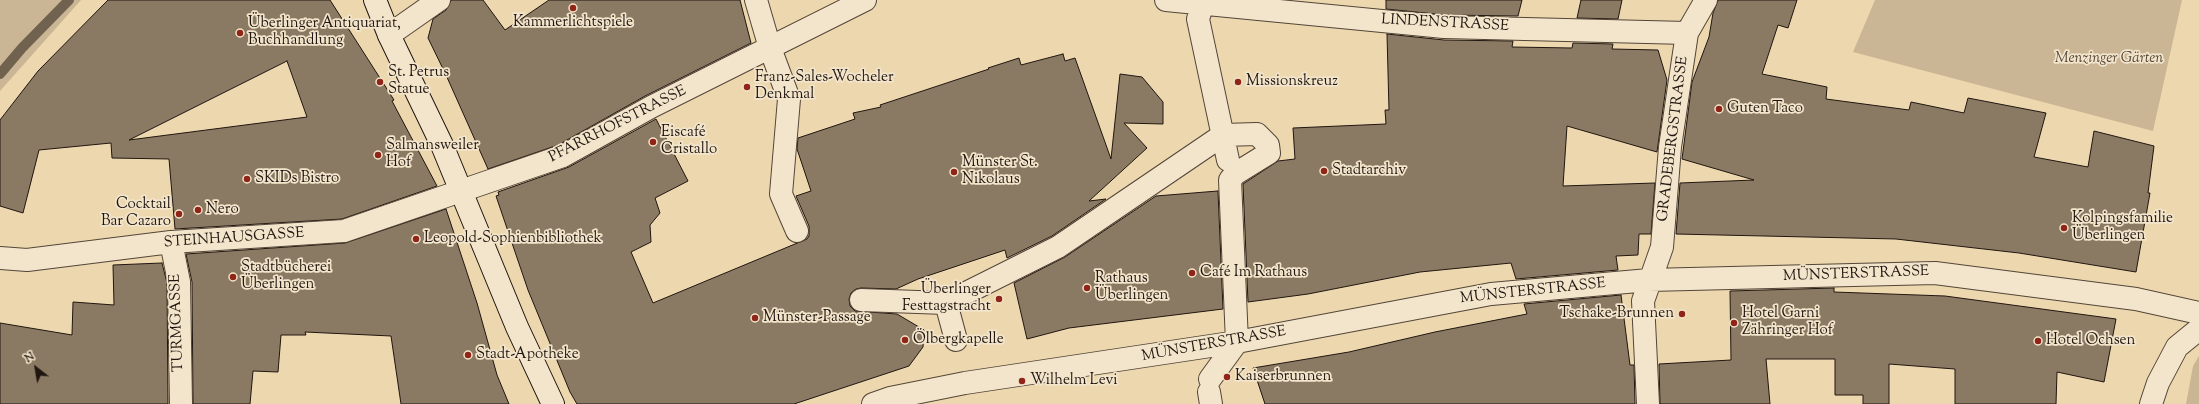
<!DOCTYPE html>
<html>
<head>
<meta charset="utf-8">
<style>
	body { margin:0 }
	#map { position:relative; width:2199px; height:404px; overflow:hidden; background:#edd7af; font-family:"Sorts Mill Goudy",serif }
	canvas { display:block }
	.north { position:absolute; left:16px; top:348px; width:40px; height:40px; -webkit-text-stroke:3px #f3e5cb; paint-order:stroke; rotate:329deg; font-size:11px; font-weight:700; line-height:16px; text-align:center; color:#201610 }
	.north::after { content:''; display:block; margin:auto; width:14px; height:18px; background:#201610; clip-path:polygon(50% 0,100% 100%,50% 72%,0 100%) }
</style>
</head>
<body>
<div id="map">
<canvas width="2199" height="404"></canvas>
<div class="north">N</div>
</div>
<script>
const g = document.querySelector('canvas').getContext('2d');
g.lineJoin = 'round';
function paint(path, color) {
  g.fillStyle = color;
  g.fill(path, 'evenodd');
}
function toPath(rows) {
  const path = new Path2D();
  for (const r of rows) {
    path.moveTo(r[0], r[1]);
    for (let i = 2; i < r.length; i += 2) path.lineTo(r[i], r[i + 1]);
  }
  return path;
}
function stroke(path, color, width, dash) {
  g.strokeStyle = color;
  g.lineWidth = width;
  g.lineCap = dash ? 'butt' : 'round';
  g.setLineDash(dash || []);
  g.stroke(path);
}
function write(font, color, halo, rows, align = 'center') {
  g.font = font + ' "Sorts Mill Goudy",serif';
  g.lineWidth = 3.5;
  g.setLineDash([]);
  g.textBaseline = 'middle';
  g.strokeStyle = halo;
  g.fillStyle = color;
  for (const [text, x, y, turn = 0] of rows) {
    g.save();
    g.translate(x, y);
    g.rotate((+turn || 0) * Math.PI / 180);
    g.textAlign = isNaN(turn) ? turn : align;
    if (halo) g.strokeText(text, 0, 0);
    g.fillText(text, 0, 0);
    g.restore();
  }
}
paint(toPath([
	[0,0,81,0,0,91],
	[1875,0,2182,0,2153,131,1853,52],
	[2199,356,2199,404,2186,404,2193,366]
]), '#cab694');
stroke(toPath([
	[0,74,22,48,69,0]
]), '#71624f', 10);
const building = toPath([
	[108,0,330,0,394,100,392,101,437,186,342,219,175,229,169,159,112,158,111,143,39,150,23,213,0,206,0,120,38,71,108,0],
	[287,61,307,117,129,140,287,61],
	[451,0,483,0,505,30,549,0,740,0,751,43,645,96,558,145,488,169,446,75,428,38,433,19,446,10,451,0],
	[1386,0,1522,0,1518,16,1445,15,1386,9,1386,0],
	[1581,0,1622,0,1618,19,1577,18,1581,0],
	[1718,0,1797,0,1788,28,1778,25,1762,74,1827,87,1826,99,1909,110,1911,102,1964,113,1968,98,2046,113,2034,157,2088,167,2094,131,2154,146,2148,193,2150,193,2136,272,2019,253,1896,239,1676,234,1680,183,1754,180,1682,159,1692,82,1709,37,1713,13,1718,0],
	[1387,34,1444,40,1513,41,1512,47,1572,48,1573,43,1613,44,1612,49,1658,50,1667,80,1657,152,1567,126,1563,186,1655,183,1651,234,1639,234,1638,255,1616,256,1618,270,1516,279,1511,263,1420,272,1308,294,1248,302,1243,184,1278,161,1295,159,1293,128,1386,124,1385,110,1389,110,1387,34],
	[1063,54,1065,61,1075,58,1111,159,1120,74,1142,77,1163,102,1163,124,1124,123,1147,148,1089,201,1106,199,1052,236,1007,258,1005,250,918,279,896,289,861,288,856,289,851,293,849,299,850,306,855,311,897,314,924,330,923,347,909,366,794,404,577,404,570,392,528,290,496,196,499,195,498,192,569,167,656,119,688,181,655,198,660,213,650,225,651,242,631,252,653,303,807,239,809,236,809,226,796,196,811,191,797,149,798,138,855,119,853,113,881,107,880,105,989,69,988,68,1019,58,1021,65,1063,54],
	[1218,191,1223,309,1069,328,1027,339,1014,283,1065,257,1156,196,1218,191],
	[446,209,477,303,497,375,509,404,401,404,391,336,305,332,306,335,281,335,278,372,253,371,250,404,193,404,192,282,186,254,345,243,446,209],
	[162,263,167,283,168,404,0,404,0,323,72,335,73,302,114,305,113,265,162,263],
	[1834,288,1834,292,1945,296,2116,319,2104,382,2057,372,2056,404,1955,404,1955,369,1889,364,1889,404,1863,404,1863,395,1835,395,1835,359,1766,359,1770,404,1660,404,1659,364,1731,360,1730,291,1834,288],
	[1621,295,1630,365,1634,365,1635,404,1265,404,1253,368,1349,352,1435,332,1527,314,1524,304,1621,295]
]);
paint(building, '#8b7a63');
stroke(building, '#201610', 1);
const street = toPath([
	[756,0,770,48,789,99,781,194,797,231],
	[1166,0,1444,27,1687,33],
	[1204,0,1198,19,1228,160],
	[389,35,439,0],
	[171,242,179,282,181,404],
	[0,258,27,260,171,242,344,231,563,156,651,107,865,0],
	[861,300,946,303],
	[956,340,946,303,1058,247,1223,135,1257,134,1268,145,1269,153,1235,174,1230,180,1237,342,1210,379],
	[1209,392,1211,404],
	[873,404,890,398,965,383,1237,342,1491,294,1649,280,1935,273,2136,299,2199,313],
	[1648,404,1643,301,1662,247,1670,147,1687,33,1706,0],
	[2151,404,2158,383,2177,347,2199,329]
]);
const secondary = toPath([
	[375,0,389,35,442,145,517,327,553,404]
]);
stroke(street, '#534638', 24);
stroke(secondary, '#201610', 24);
stroke(street, '#f3e5cb', 22);
stroke(secondary, '#f3e5cb', 22);
for (const [x, y, r, color] of [
	[573,8,4,"#8f2418"],
	[240,33,4,"#8f2418"],
	[380,82,4,"#8f2418"],
	[1238,82,4,"#8f2418"],
	[747,87,4,"#8f2418"],
	[1719,109,4,"#8f2418"],
	[653,142,4,"#8f2418"],
	[378,155,4,"#8f2418"],
	[1324,171,4,"#8f2418"],
	[954,172,4,"#8f2418"],
	[247,179,4,"#8f2418"],
	[198,210,4,"#8f2418"],
	[179,214,4,"#8f2418"],
	[2064,228,4,"#8f2418"],
	[416,239,4,"#8f2418"],
	[1192,273,4,"#8f2418"],
	[233,277,4,"#8f2418"],
	[1087,288,4,"#8f2418"],
	[999,299,4,"#8f2418"],
	[1682,314,4,"#8f2418"],
	[755,318,4,"#8f2418"],
	[1734,323,4,"#8f2418"],
	[905,340,4,"#8f2418"],
	[2038,341,4,"#8f2418"],
	[468,355,4,"#8f2418"],
	[1227,377,4,"#8f2418"],
	[1022,381,4,"#8f2418"]
]) {
  const dot = new Path2D();
  dot.arc(x, y, r, 0, 2 * Math.PI);
  g.fillStyle = color;
  g.fill(dot);
  stroke(dot, '#f3e5cb', 1.5);
}
write('15px', '#201610', '#f3e5cb', [
	["Kammerlichtspiele",573,23,"center"],
	["Überlinger Antiquariat,",248,24],
	["Buchhandlung",248,41],
	["St. Petrus",388,73],
	["Statue",388,90],
	["Franz-Sales-Wocheler",755,78],
	["Denkmal",755,95],
	["Missionskreuz",1246,82],
	["Guten Taco",1727,109],
	["Eiscafé",661,133],
	["Cristallo",661,150],
	["Salmansweiler",386,146],
	["Hof",386,163],
	["Münster St.",962,163],
	["Nikolaus",962,180],
	["Stadtarchiv",1332,171],
	["SKIDs Bistro",255,179],
	["Cocktail",171,205,"right"],
	["Bar Cazaro",171,222,"right"],
	["Nero",206,210],
	["Kolpingsfamilie",2072,219],
	["Überlingen",2072,236],
	["Leopold-Sophienbibliothek",424,239],
	["Stadtbücherei",241,268],
	["Überlingen",241,285],
	["Café Im Rathaus",1200,273],
	["Rathaus",1095,279],
	["Überlingen",1095,296],
	["Überlinger",991,290,"right"],
	["Festtagstracht",991,307,"right"],
	["Tschake-Brunnen",1674,314,"right"],
	["Hotel Garni",1742,314],
	["Zähringer Hof",1742,331],
	["Münster-Passage",763,318],
	["Ölbergkapelle",913,340],
	["Hotel Ochsen",2046,341],
	["Stadt-Apotheke",476,355],
	["Kaiserbrunnen",1235,377],
	["Wilhelm Levi",1030,381]
], 'left');
write('15px', '#201610', '#f3e5cb', [
	["LINDENSTRASSE",1445,24,3],
	["PFARRHOFSTRASSE",618,125,-27],
	["GRADEBERGSTRASSE",1674,139,-83],
	["STEINHAUSGASSE",234,239,-4],
	["MÜNSTERSTRASSE",1856,275,-2],
	["MÜNSTERSTRASSE",1533,292,-6],
	["TURMGASSE",178,323,-92],
	["MÜNSTERSTRASSE",1214,345,-10]
]);
write('italic 15px', '#534638', '#f3e5cb', [
	["Menzinger Gärten",2109,59]
]);
</script>
</body>
</html>
